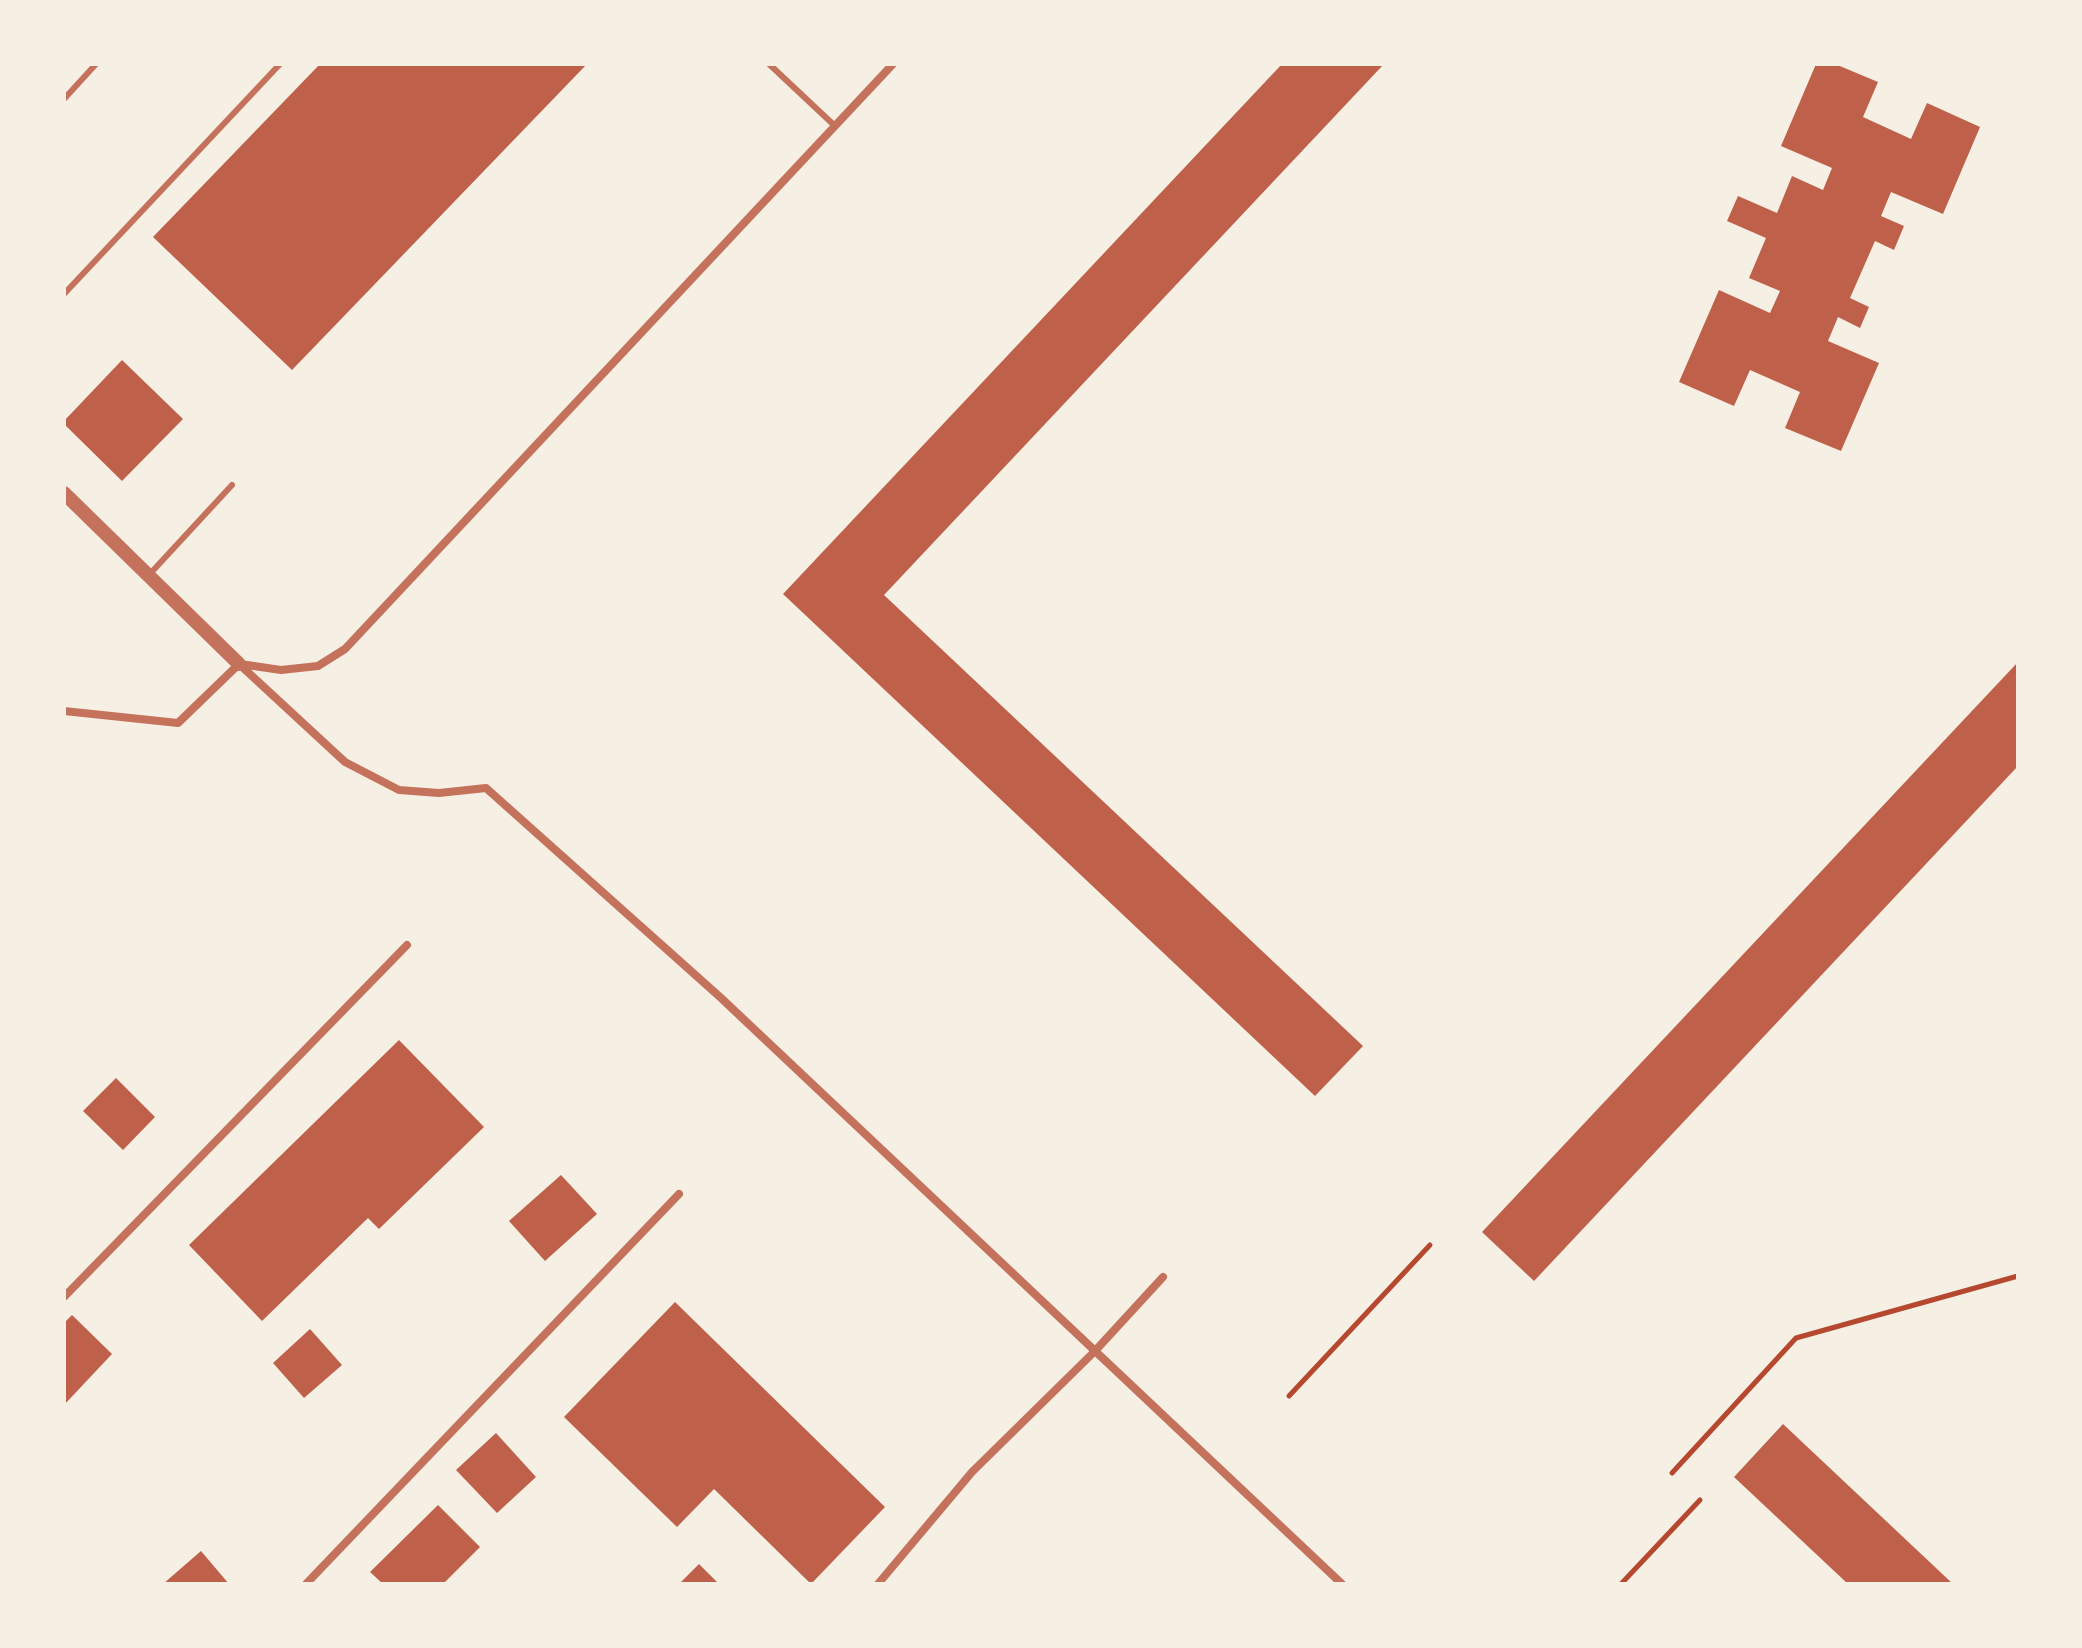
<!DOCTYPE html>
<html>
<head>
<meta charset="utf-8">
<style>
	body { margin:0 }
	#map { position:relative; width:2082px; height:1648px; overflow:hidden; background:#f6efe4; font-family:"Open Sans",sans-serif }
	canvas { display:block }
	.frame { position:absolute; inset:0; border:66px solid #f6efe4; pointer-events:none }
</style>
</head>
<body>
<div id="map">
<canvas width="2082" height="1648"></canvas>
<div class="frame"></div>
</div>
<script>
const g = document.querySelector('canvas').getContext('2d');
g.lineJoin = 'round';
function paint(path, color) {
  g.fillStyle = color;
  g.fill(path, 'evenodd');
}
function toPath(rows) {
  const path = new Path2D();
  for (const r of rows) {
    path.moveTo(r[0], r[1]);
    for (let i = 2; i < r.length; i += 2) path.lineTo(r[i], r[i + 1]);
  }
  return path;
}
function stroke(path, color, width, dash) {
  g.strokeStyle = color;
  g.lineWidth = width;
  g.lineCap = dash ? 'butt' : 'round';
  g.setLineDash(dash || []);
  g.stroke(path);
}
paint(toPath([
	[320,64,587,64,292,370,153,237],
	[1282,64,1384,64,884,595,1363,1046,1315,1096,783,594],
	[1816,64,1835,64,1878,82,1863,117,1911,139,1927,103,1980,127,1943,214,1891,192,1881,216,1904,226,1894,250,1875,241,1850,298,1869,307,1860,328,1838,317,1828,341,1879,363,1841,451,1785,428,1800,392,1750,370,1734,406,1679,382,1719,290,1770,313,1780,291,1749,278,1766,238,1727,221,1738,196,1777,213,1792,176,1823,190,1832,168,1781,146],
	[122,360,183,419,122,481,64,424,64,421],
	[2018,662,2018,766,1534,1281,1482,1232],
	[399,1040,484,1127,379,1229,368,1218,262,1321,189,1245],
	[116,1078,155,1117,123,1150,83,1111],
	[561,1175,597,1214,545,1261,509,1221],
	[675,1302,885,1507,811,1584,714,1489,677,1527,564,1417],
	[72,1315,112,1354,64,1405,64,1323],
	[310,1329,342,1365,304,1398,273,1363],
	[1783,1424,1953,1584,1848,1584,1734,1477],
	[496,1433,536,1477,497,1513,456,1470],
	[438,1505,480,1547,443,1584,383,1584,370,1572],
	[201,1551,229,1584,163,1584],
	[699,1564,719,1584,679,1584]
]), '#bf614a');
stroke(toPath([
	[1289,1396,1430,1245],
	[1672,1473,1796,1338,2018,1276],
	[1621,1584,1700,1500]
]), '#b5482f', 5);
stroke(toPath([
	[769,64,835,126],
	[64,99,96,64],
	[64,294,280,64],
	[148,576,232,485]
]), '#c5725c', 6);
stroke(toPath([
	[239,664,345,762,399,790,439,793,486,788,720,997,1342,1584],
	[240,664,281,670,318,666,345,649,893,64],
	[64,711,178,723,239,664],
	[64,1297,407,945],
	[306,1584,679,1194],
	[878,1584,972,1472,1095,1351,1163,1277]
]), '#c5725c', 8);
stroke(toPath([
	[64,493,239,664]
]), '#c5725c', 14);
</script>
</body>
</html>
